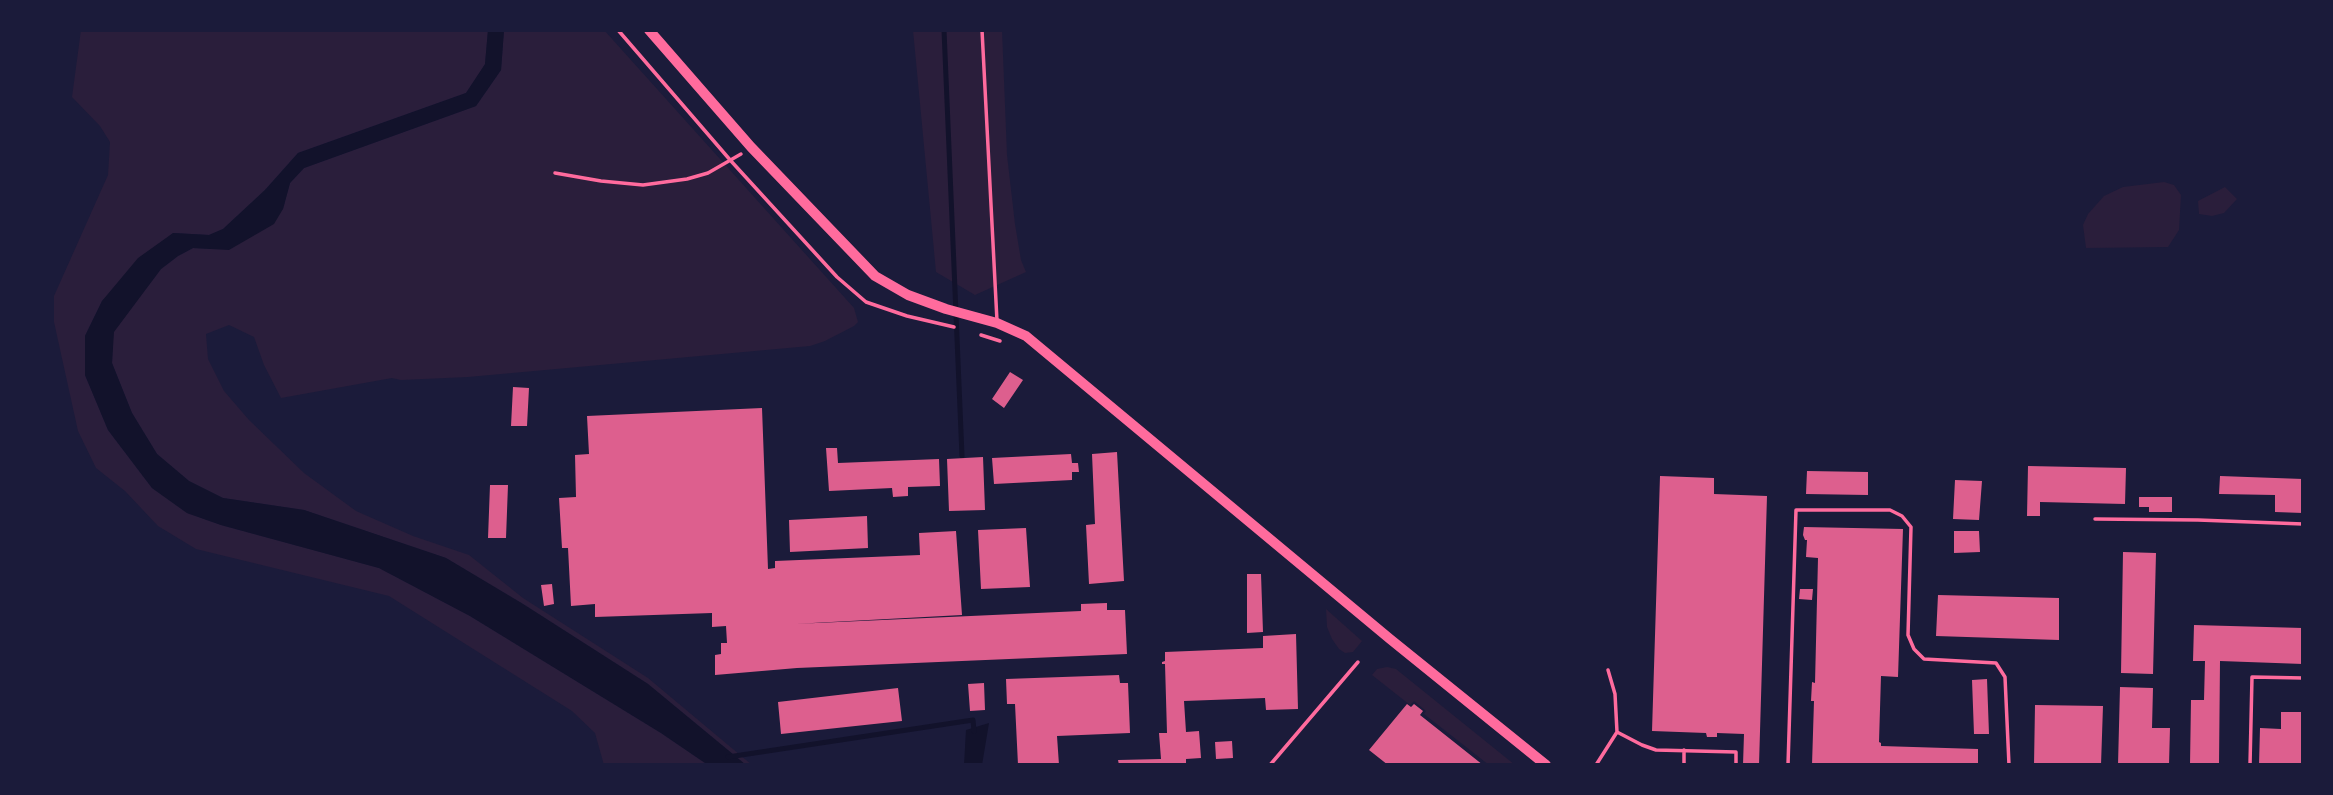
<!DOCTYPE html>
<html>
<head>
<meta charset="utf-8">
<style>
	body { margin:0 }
	#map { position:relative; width:2333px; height:795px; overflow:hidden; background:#1b1b3a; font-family:Mulish,sans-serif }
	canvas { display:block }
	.frame { position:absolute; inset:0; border:32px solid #1b1b3a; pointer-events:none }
</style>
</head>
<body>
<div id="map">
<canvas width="2333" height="795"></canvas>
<div class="frame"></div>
</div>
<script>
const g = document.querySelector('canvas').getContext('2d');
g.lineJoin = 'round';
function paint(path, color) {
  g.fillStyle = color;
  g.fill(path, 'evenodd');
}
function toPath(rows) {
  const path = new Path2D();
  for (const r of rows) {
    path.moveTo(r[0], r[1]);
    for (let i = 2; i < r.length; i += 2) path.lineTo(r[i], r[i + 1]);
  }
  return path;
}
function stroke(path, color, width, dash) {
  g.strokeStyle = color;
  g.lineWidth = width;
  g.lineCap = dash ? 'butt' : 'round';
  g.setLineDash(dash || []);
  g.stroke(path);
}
paint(toPath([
	[81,30,488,30,485,65,466,93,298,153,265,190,223,229,209,235,173,233,102,301,85,336,85,375,108,430,152,488,187,513,221,525,379,568,470,616,661,733,708,765,604,765,595,733,572,711,389,596,196,549,158,526,125,491,96,468,78,431,54,322,54,296,108,175,110,142,100,126,72,97],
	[504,30,604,30,854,308,858,322,854,326,825,341,810,346,468,377,401,380,392,378,281,398,264,365,254,337,229,325,206,334,208,359,224,391,249,420,304,473,356,511,413,536,469,555,523,598,648,678,752,765,746,765,648,684,523,604,446,558,304,510,223,498,189,481,157,454,132,413,112,363,113,332,161,269,178,256,193,248,216,249,283,209,290,183,304,168,476,106,501,70],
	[913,30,1002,30,1007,155,1015,224,1021,260,1026,272,975,295,936,272],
	[2164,182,2174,185,2181,195,2179,230,2168,247,2086,248,2083,225,2088,214,2104,196,2123,187],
	[2225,187,2237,199,2224,213,2212,216,2199,214,2198,201],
	[1326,609,1362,641,1353,652,1345,653,1339,649,1332,639,1327,627],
	[1387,667,1396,669,1515,765,1489,765,1424,714,1426,711,1414,701,1410,705,1372,675,1377,669]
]), '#2a1e3b');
paint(toPath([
	[488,30,504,30,501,70,476,106,304,168,290,183,283,209,274,224,229,250,193,248,178,256,161,269,114,332,112,363,132,413,157,454,189,481,223,498,304,510,446,558,523,604,648,684,746,765,708,765,661,733,470,616,379,568,221,525,187,513,152,488,108,430,85,375,85,336,102,301,138,258,173,233,209,235,223,229,265,190,298,153,466,93,485,64],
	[989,723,982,765,964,765,966,730]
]), '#12122b');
stroke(toPath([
	[944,30,962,456],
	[728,757,973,720,974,731]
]), '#12122b', 5);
paint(toPath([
	[1010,372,1023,380,1004,408,992,399],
	[513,387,529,388,527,426,511,426],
	[762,408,768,569,775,568,775,561,920,555,919,533,956,531,962,615,794,624,1081,611,1081,604,1107,603,1107,610,1125,610,1127,654,797,668,715,675,715,655,721,654,721,643,727,643,726,626,712,627,712,613,595,617,595,604,571,606,568,548,562,548,559,498,576,497,575,455,589,454,587,416],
	[826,448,837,448,838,463,939,459,940,486,908,487,908,496,893,497,892,488,829,491],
	[1117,452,1124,581,1089,584,1086,525,1095,524,1092,454],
	[1071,454,1072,463,1078,463,1079,472,1072,472,1072,480,994,484,992,458],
	[983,457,985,510,949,511,947,459],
	[2028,466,2126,468,2125,504,2040,502,2040,516,2027,516],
	[1807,471,1868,472,1868,495,1806,494],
	[1660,476,1714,478,1714,494,1767,496,1759,765,1743,765,1744,734,1717,733,1717,737,1707,737,1706,733,1652,731],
	[2220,476,2303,479,2303,513,2275,512,2275,495,2219,494],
	[1955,480,1982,481,1979,520,1953,519],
	[490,485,508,485,506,538,488,538],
	[2139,497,2172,497,2172,512,2149,512,2149,507,2139,507],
	[867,516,868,548,790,552,789,520],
	[1804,527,1903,529,1898,677,1881,676,1879,742,1881,743,1881,746,1978,749,1978,765,1812,765,1814,701,1811,701,1812,682,1815,683,1818,558,1806,557,1807,540,1805,540,1803,535],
	[1026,528,1030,587,981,589,978,530],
	[1954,531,1979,531,1980,552,1954,553],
	[2123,552,2156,553,2153,674,2121,673],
	[1247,574,1261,574,1263,632,1247,633],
	[552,584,554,604,544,606,541,585],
	[1800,589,1813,589,1812,600,1799,599],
	[1938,595,2059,598,2059,640,1936,636],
	[2194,625,2303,628,2303,664,2220,661,2219,765,2190,765,2191,700,2204,700,2205,661,2193,661],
	[1296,634,1298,709,1266,710,1265,698,1184,701,1186,732,1199,731,1201,758,1186,759,1186,765,1119,765,1118,760,1161,759,1159,733,1167,733,1165,664,1162,664,1162,662,1165,661,1165,652,1263,648,1263,636],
	[1119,675,1120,683,1128,683,1130,733,1057,736,1059,765,1018,765,1015,704,1007,704,1006,679],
	[1987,679,1989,734,1974,734,1972,680],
	[984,683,985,710,970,711,968,684],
	[2120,687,2153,688,2152,728,2170,728,2169,765,2118,765],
	[898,688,902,721,781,734,778,702],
	[1407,704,1411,707,1414,704,1423,711,1420,715,1483,765,1388,765,1369,750],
	[2035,705,2103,706,2101,765,2034,765],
	[2281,712,2303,712,2302,765,2259,765,2260,728,2281,729],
	[1232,741,1233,758,1216,759,1215,742]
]), '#dd5f8e');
stroke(toPath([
	[618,30,731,161,837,277,866,302,907,316,954,327],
	[555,173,601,181,643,185,687,179,708,173,741,154],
	[981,335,1000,341]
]), '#ff6b9d', 3.5);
stroke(toPath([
	[982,30,997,321],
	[2095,519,2198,520,2303,524],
	[1617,732,1642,745,1656,750,1736,752,1736,765],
	[1270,765,1358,662],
	[1596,765,1617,732,1615,694,1608,670],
	[1684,765,1684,750],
	[1788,765,1796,510,1890,510,1902,516,1911,527,1908,635,1914,649,1924,659,1996,663,2005,677,2009,765],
	[2250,765,2252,677,2303,678]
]), '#ff6b9d', 3.5);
stroke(toPath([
	[649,30,751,147,875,276,908,295,946,309,997,323,1026,336,1390,639,1546,765]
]), '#ff6b9d', 10);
</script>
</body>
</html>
